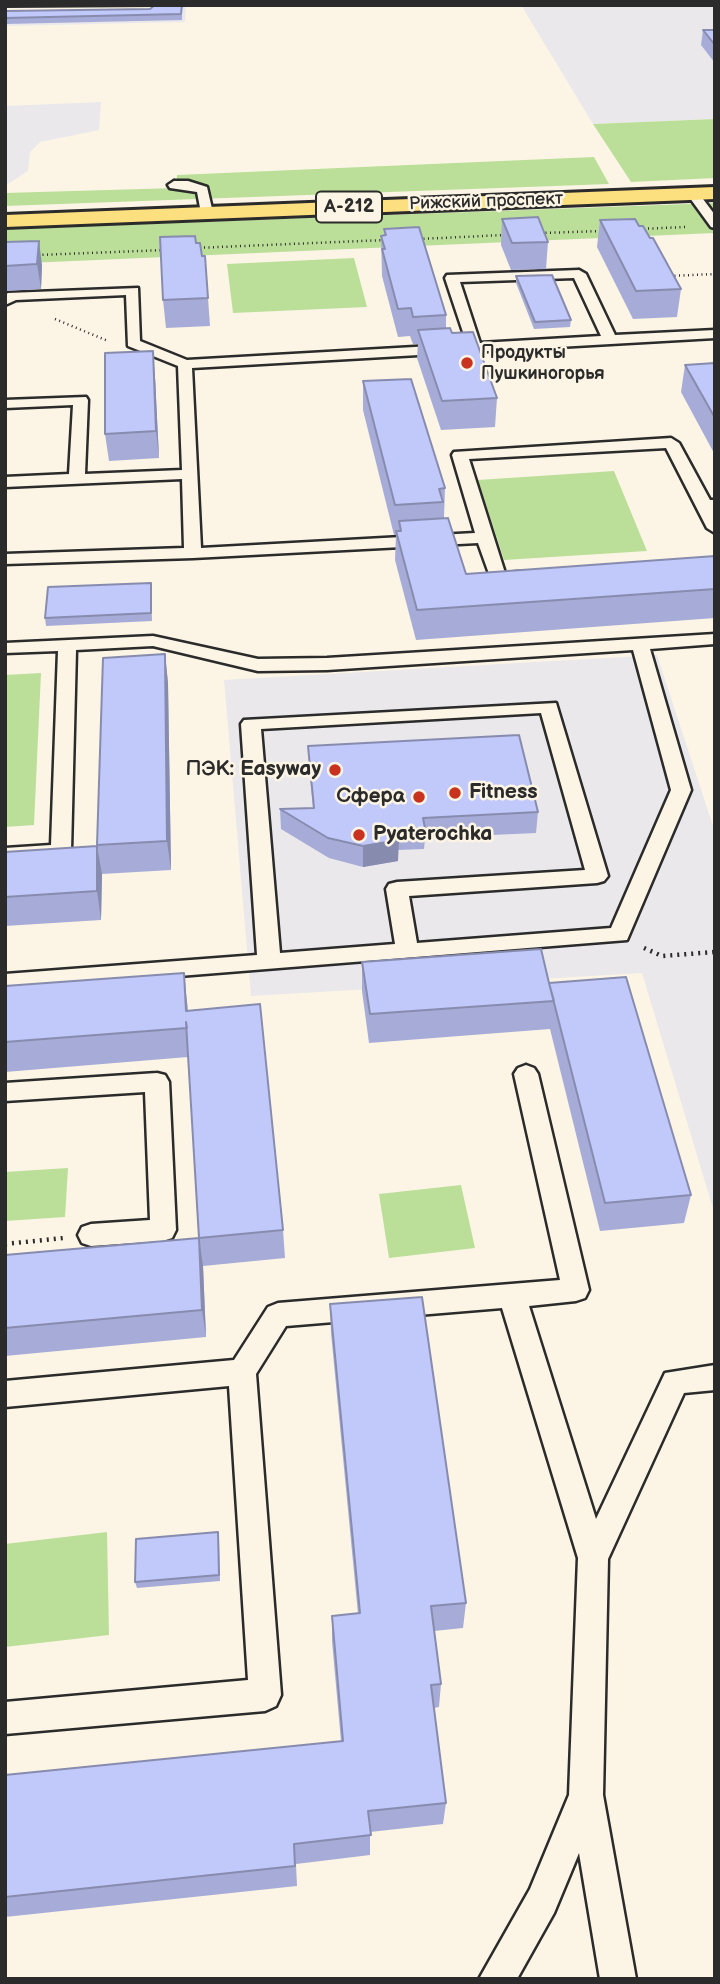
<!DOCTYPE html>
<html>
<head>
<meta charset="utf-8">
<style>
	body { margin:0 }
	#map { position:relative; width:720px; height:1984px; overflow:hidden; background:#fcf5e5; font-family:"Balsamiq Sans",sans-serif }
	canvas { display:block }
	.frame { position:absolute; inset:0; border:7px solid #2b2b2b; pointer-events:none }
</style>
</head>
<body>
<div id="map">
<canvas width="720" height="1984"></canvas>
<div class="frame"></div>
</div>
<script>
const g = document.querySelector('canvas').getContext('2d');
g.lineJoin = 'round';
function paint(path, color) {
  g.fillStyle = color;
  g.fill(path, 'evenodd');
}
function toPath(rows) {
  const path = new Path2D();
  for (const r of rows) {
    path.moveTo(r[0], r[1]);
    for (let i = 2; i < r.length; i += 2) path.lineTo(r[i], r[i + 1]);
  }
  return path;
}
function stroke(path, color, width, dash) {
  g.strokeStyle = color;
  g.lineWidth = width;
  g.lineCap = dash ? 'butt' : 'round';
  g.setLineDash(dash || []);
  g.stroke(path);
}
function write(font, color, halo, rows, align = 'center') {
  g.font = font + ' "Balsamiq Sans",sans-serif';
  g.lineWidth = 5;
  g.setLineDash([]);
  g.textBaseline = 'middle';
  g.strokeStyle = halo;
  g.fillStyle = color;
  for (const [text, x, y, turn = 0] of rows) {
    g.save();
    g.translate(x, y);
    g.rotate((+turn || 0) * Math.PI / 180);
    g.textAlign = isNaN(turn) ? turn : align;
    if (halo) g.strokeText(text, 0, 0);
    g.fillText(text, 0, 0);
    g.restore();
  }
}
paint(toPath([
	[5,5,186,5,185,22,5,26],
	[521,5,715,5,715,119,593,124],
	[101,102,99,130,40,142,30,152,28,171,5,186,5,106],
	[657,655,715,832,715,1215,642,973,251,996,224,680]
]), '#eae8eb');
paint(toPath([
	[715,119,715,178,631,182,593,124],
	[594,157,609,184,5,206,5,193,176,188,177,175],
	[715,203,715,233,5,264,5,229],
	[354,258,367,307,233,313,227,264],
	[614,471,647,551,504,560,478,480],
	[41,673,34,825,5,827,5,675],
	[68,1168,65,1217,5,1221,5,1172],
	[461,1185,475,1248,389,1258,379,1194],
	[107,1532,109,1635,5,1647,5,1544]
]), '#bbdf99');
const lane = toPath([
	[153,7,155,9,150,12,5,14,5,8,153,7],
	[174,181,188,181,207,187,213,213,211,216,207,217,201,213,197,192,170,188,168,185,174,181],
	[693,190,697,191,715,215,715,228,711,227,687,194,693,190],
	[579,270,586,274,615,335,715,330,715,338,192,368,201,548,475,533,452,455,454,452,671,438,679,443,710,500,715,500,715,533,707,528,666,448,469,459,505,573,519,572,528,577,519,582,492,582,478,543,193,558,5,564,5,554,184,548,182,479,5,487,5,477,69,474,73,405,5,408,5,400,86,397,88,400,85,474,182,470,178,366,128,346,126,295,16,300,5,305,5,295,8,293,138,288,140,341,187,360,467,344,445,278,447,275,579,270],
	[574,278,601,336,480,343,460,282,574,278],
	[715,634,715,644,650,649,691,790,627,940,5,990,5,974,257,955,241,724,244,720,556,703,608,876,604,881,597,883,409,896,417,943,611,928,671,790,633,650,327,670,258,671,153,646,76,650,71,851,68,856,61,858,5,862,5,848,51,845,58,651,5,653,5,643,153,636,258,659,327,658,715,634],
	[541,713,585,870,397,882,389,884,386,889,395,944,280,953,261,729,541,713],
	[526,1065,534,1068,538,1074,589,1290,585,1298,576,1301,529,1306,596,1519,665,1373,715,1365,715,1390,684,1393,608,1559,603,1795,636,1979,600,1979,579,1853,554,1913,517,1979,479,1979,530,1889,569,1795,578,1558,502,1308,286,1326,256,1374,281,1695,276,1706,265,1711,5,1734,5,1702,248,1680,229,1386,5,1407,5,1381,234,1360,268,1307,278,1303,560,1280,514,1074,518,1068,526,1065],
	[157,1073,165,1075,169,1082,176,1230,172,1238,163,1241,91,1246,82,1243,78,1235,82,1227,91,1224,150,1220,145,1092,5,1101,5,1083,157,1073]
]);
const highway = toPath([
	[715,187,715,199,5,227,5,215,715,187]
]);
stroke(lane, '#2b2b2b', 5);
stroke(highway, '#2b2b2b', 6);
stroke(toPath([
	[639,229,686,227],
	[541,233,602,231],
	[419,239,504,235],
	[195,248,386,240],
	[38,255,165,250],
	[670,276,715,274],
	[55,319,108,341]
]), '#2b2b2b', 2.5, [1, 3.5]);
stroke(toPath([
	[644,948,662,956,715,952],
	[5,1244,64,1238]
]), '#2b2b2b', 4.5, [2, 5]);
paint(lane, '#fcf5e5');
paint(highway, '#fce080');
paint(toPath([
	[154,5,182,5,182,20,5,24,5,11,150,9],
	[703,30,715,30,715,63,701,45],
	[502,219,548,242,546,269,511,270,501,245],
	[600,220,639,226,650,238,681,289,677,317,633,319,597,247],
	[384,229,446,315,446,328,452,333,497,398,495,427,441,430,417,358,418,344,413,344,410,336,398,337,382,276,381,236,384,235],
	[5,242,42,265,41,289,7,291,5,292],
	[196,243,202,256,205,256,210,326,166,328,163,300],
	[516,276,571,320,570,327,534,329,516,283],
	[715,363,715,455,681,392,685,365],
	[155,377,159,458,109,461,105,434],
	[363,381,445,488,444,518,466,574,715,556,715,618,416,640,395,560,396,535,394,535,363,410],
	[151,583,152,621,46,626,45,618],
	[165,654,168,683,171,870,102,874,101,920,5,926,5,852,97,846],
	[308,746,538,812,536,833,425,838,424,849,398,850,398,861,363,867,329,858,281,829,280,809,313,808,309,766],
	[362,962,549,983,691,1195,684,1223,600,1231,550,1029,369,1043,362,991],
	[5,986,187,1002,188,1011,283,1230,285,1258,203,1266,206,1337,5,1356,5,1255,199,1238,188,1057,5,1072],
	[330,1304,466,1603,463,1628,434,1631,441,1684,439,1707,434,1708,446,1803,443,1824,370,1832,370,1855,296,1864,297,1886,5,1917,5,1775,341,1741,332,1641,332,1616,358,1614,331,1333],
	[219,1539,220,1581,137,1588,135,1582]
]), '#a6acd7');
paint(toPath([
	[39,241,42,265,41,289,37,264],
	[153,351,155,377,159,458,156,431],
	[165,654,168,683,171,870,167,841],
	[399,840,398,861,363,867,363,846],
	[97,846,102,874,101,920,97,891],
	[184,973,187,1002,189,1040,186,1011],
	[199,1238,203,1266,206,1337,202,1310]
]), '#878caf');
const building = toPath([
	[155,5,182,5,181,14,5,18,5,11,150,9,155,5],
	[703,30,715,30,715,45,703,30],
	[538,217,548,242,512,243,502,219,538,217],
	[635,219,639,226,643,226,650,238,653,238,681,289,636,291,600,220,635,219],
	[419,227,446,315,413,317,411,308,398,309,382,249,385,249,381,236,386,235,384,229,419,227],
	[195,236,196,243,200,243,202,256,205,256,208,298,163,300,160,237,195,236],
	[39,241,37,264,5,266,5,242,39,241],
	[552,275,571,320,535,322,516,276,552,275],
	[450,328,452,333,473,332,497,398,442,401,418,330,450,328],
	[153,351,156,431,105,434,105,353,153,351],
	[715,363,715,418,685,365,715,363],
	[411,379,445,488,439,489,443,502,395,505,363,381,411,379],
	[448,518,466,574,715,556,715,589,417,610,396,531,401,531,399,521,448,518],
	[151,583,151,613,45,618,48,587,151,583],
	[165,654,167,841,97,845,103,658,165,654],
	[519,735,538,812,423,818,425,828,397,830,399,840,363,846,328,838,280,809,314,808,308,746,519,735],
	[97,846,97,891,5,897,5,852,97,846],
	[541,949,549,983,626,977,691,1195,605,1203,549,983,554,1001,370,1014,362,962,541,949],
	[184,973,186,1011,260,1004,283,1230,199,1238,186,1022,187,1028,5,1042,5,986,184,973],
	[199,1238,202,1310,5,1328,5,1255,199,1238],
	[422,1297,466,1603,431,1606,441,1684,431,1685,446,1803,368,1811,371,1835,294,1844,295,1866,5,1897,5,1775,343,1741,332,1616,360,1613,330,1304,422,1297],
	[218,1532,219,1575,135,1582,136,1539,218,1532]
]);
paint(building, '#c1c8fa');
stroke(building, '#878caf', 2);
for (const [x, y, r, color] of [
	[467,363,7,"#c8321e"],
	[335,770,7,"#c8321e"],
	[455,793,7,"#c8321e"],
	[419,797,7,"#c8321e"],
	[359,835,7,"#c8321e"]
]) {
  const dot = new Path2D();
  dot.arc(x, y, r, 0, 2 * Math.PI);
  g.fillStyle = color;
  g.fill(dot);
  stroke(dot, '#fcf5e5', 2.5);
}
write('18px', '#2b2b2b', '#fcf5e5', [
	["Рижский проспект",486,202,-2]
]);
write('bold 18px', '#2b2b2b', '#fcf5e5', [
	["Продукты",481,353],
	["Пушкиногорья",481,374]
], 'left');
for (const [x, y, w] of [
	[349,207,66]
]) {
  const box = new Path2D();
  box.roundRect(x - w / 2, y - 15.5, w, 31, 5);
  g.fillStyle = '#fcf5e5';
  g.fill(box);
  stroke(box, '#2b2b2b', 2);
}
write('bold 19px', '#2b2b2b', null, [
	["А-212",349,207]
]);
write('bold 21px', '#2b2b2b', '#fcf5e5', [
	["ПЭК: Easyway",321,770],
	["Fitness",469,793,"left"],
	["Сфера",405,797],
	["Pyaterochka",373,835,"left"]
], 'right');
</script>
</body>
</html>
